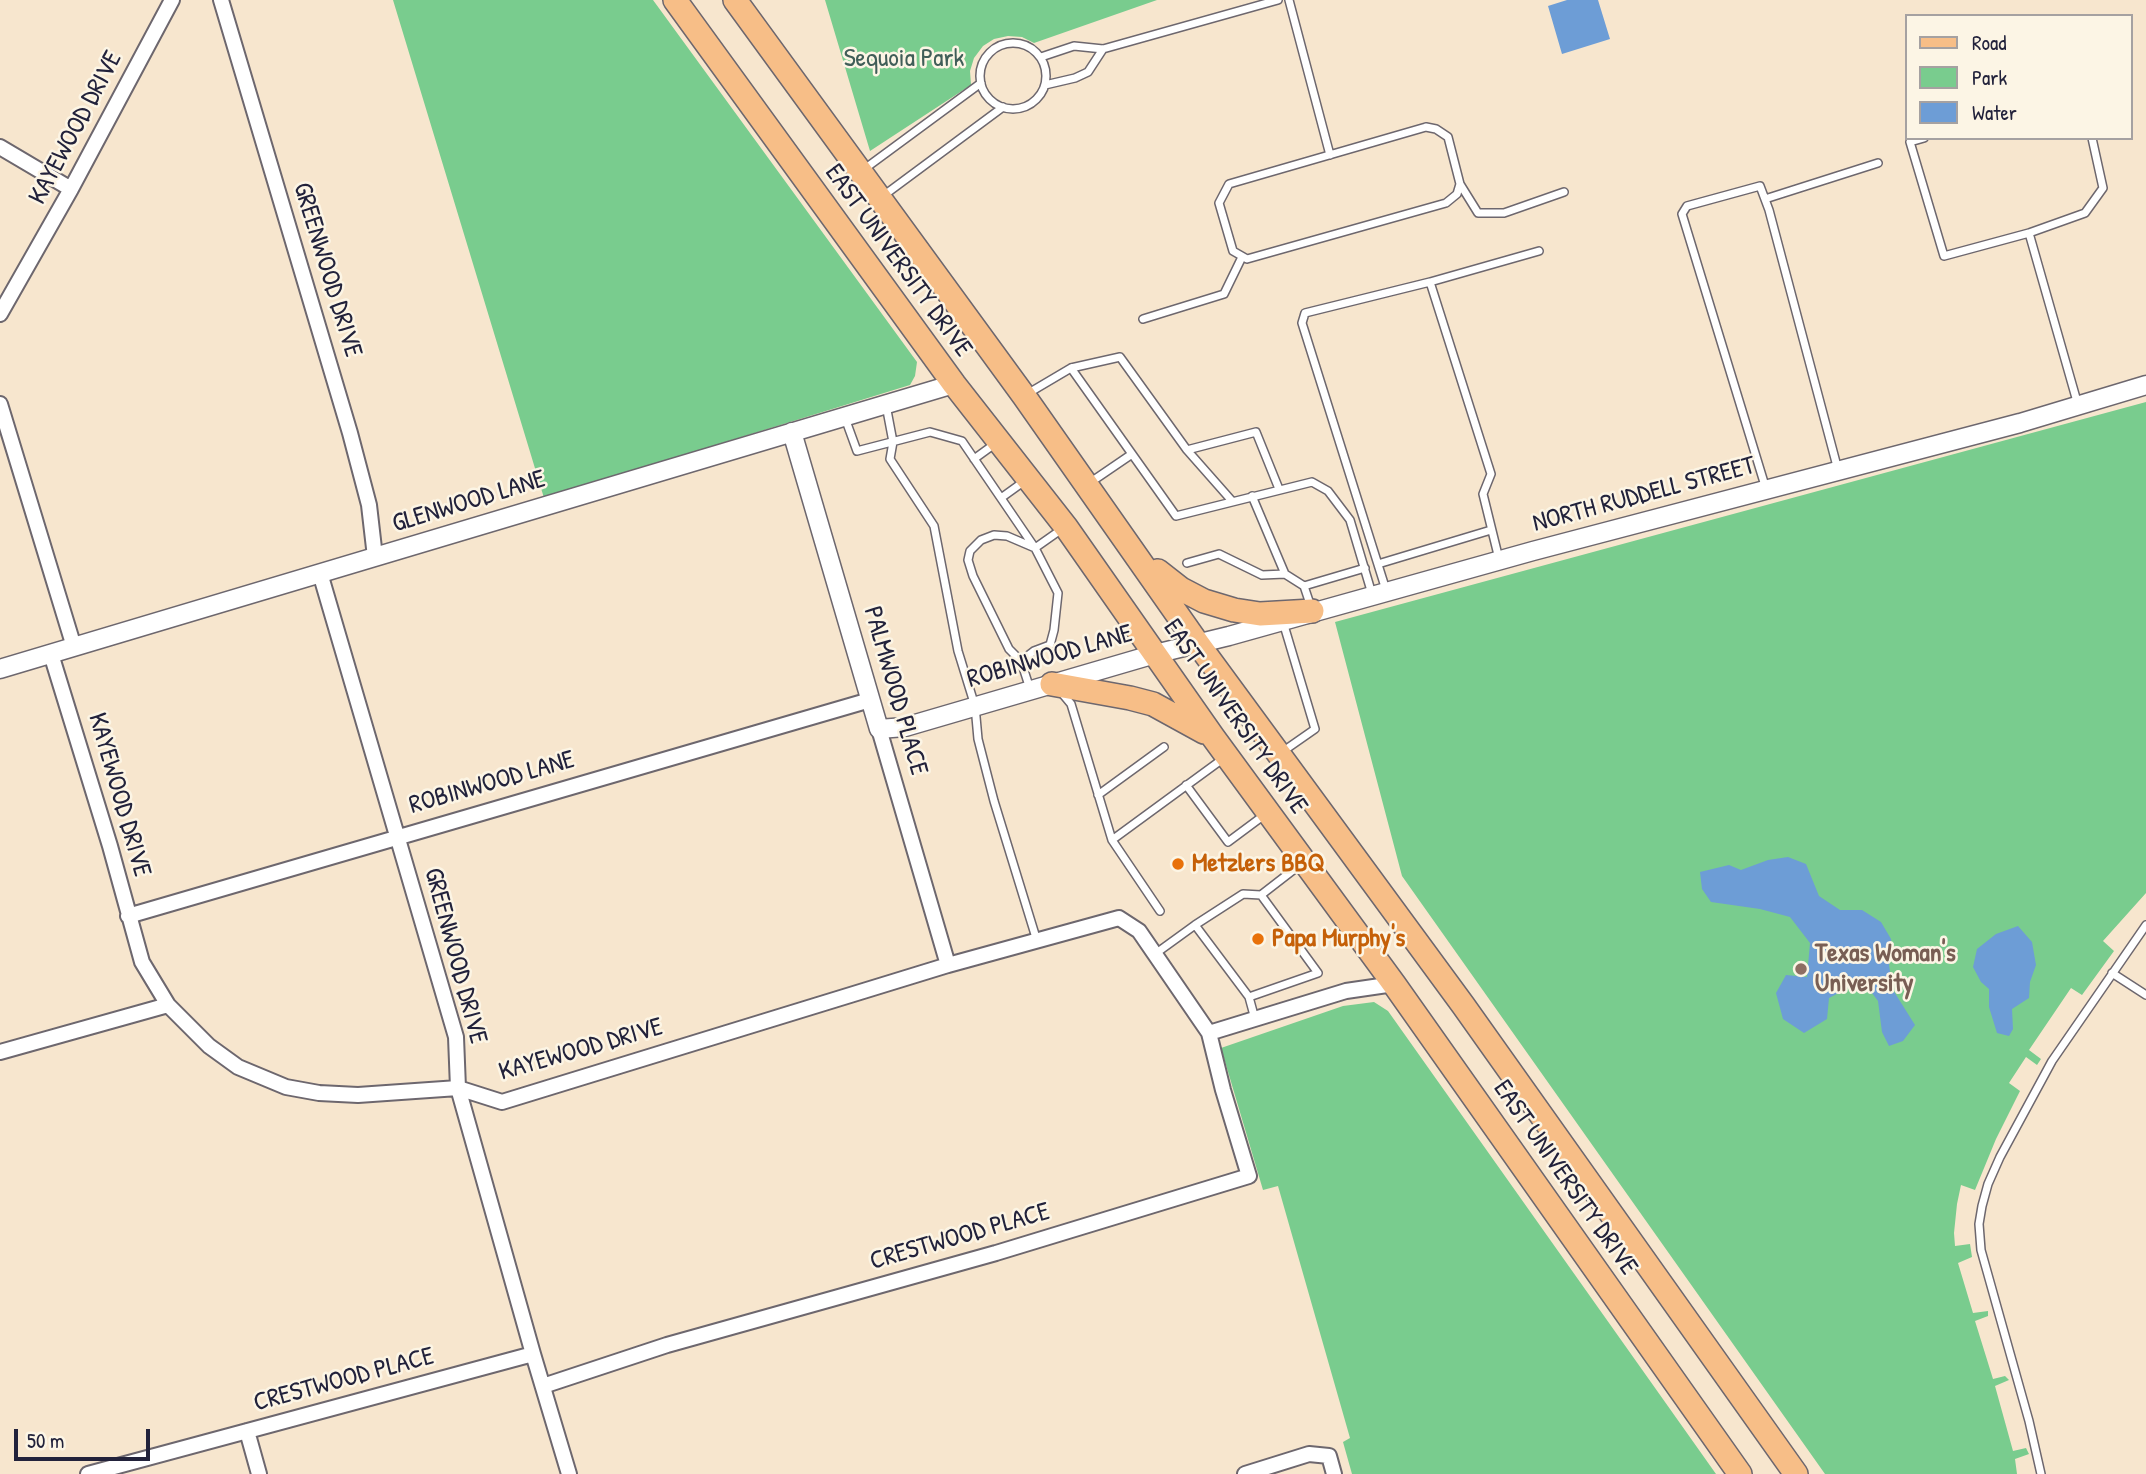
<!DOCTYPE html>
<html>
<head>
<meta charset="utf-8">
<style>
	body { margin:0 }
	#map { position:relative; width:2146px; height:1474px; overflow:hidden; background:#f7e6ce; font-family:"Patrick Hand",sans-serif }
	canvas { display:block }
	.legend { position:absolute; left:1905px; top:14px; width:228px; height:126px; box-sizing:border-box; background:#fcf5e5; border:2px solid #a5a1a1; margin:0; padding:9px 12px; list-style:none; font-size:21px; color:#22223b }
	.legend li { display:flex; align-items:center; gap:14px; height:35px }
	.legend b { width:35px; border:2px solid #a5a1a1 }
	.scale { position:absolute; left:14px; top:1429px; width:136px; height:32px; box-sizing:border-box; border:4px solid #22223b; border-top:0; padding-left:9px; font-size:21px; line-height:24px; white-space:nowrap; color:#22223b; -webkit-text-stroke:5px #fcf5e5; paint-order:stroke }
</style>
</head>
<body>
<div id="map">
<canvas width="2146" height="1474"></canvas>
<ul class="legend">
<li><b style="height:9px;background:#f7be87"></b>Road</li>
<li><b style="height:19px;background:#79cc8e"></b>Park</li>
<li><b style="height:19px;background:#6d9dd6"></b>Water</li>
</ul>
<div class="scale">50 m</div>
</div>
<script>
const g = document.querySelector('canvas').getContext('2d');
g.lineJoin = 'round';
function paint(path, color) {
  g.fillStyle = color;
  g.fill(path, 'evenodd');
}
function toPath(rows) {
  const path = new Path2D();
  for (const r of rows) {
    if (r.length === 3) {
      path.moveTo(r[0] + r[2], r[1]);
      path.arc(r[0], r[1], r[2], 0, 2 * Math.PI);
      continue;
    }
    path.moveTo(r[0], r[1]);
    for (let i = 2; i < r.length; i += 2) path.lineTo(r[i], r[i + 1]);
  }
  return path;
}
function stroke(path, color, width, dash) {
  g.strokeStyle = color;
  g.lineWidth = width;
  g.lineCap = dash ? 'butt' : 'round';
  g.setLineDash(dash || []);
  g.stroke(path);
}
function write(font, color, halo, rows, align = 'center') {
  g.font = font + ' "Patrick Hand",sans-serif';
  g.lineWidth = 5;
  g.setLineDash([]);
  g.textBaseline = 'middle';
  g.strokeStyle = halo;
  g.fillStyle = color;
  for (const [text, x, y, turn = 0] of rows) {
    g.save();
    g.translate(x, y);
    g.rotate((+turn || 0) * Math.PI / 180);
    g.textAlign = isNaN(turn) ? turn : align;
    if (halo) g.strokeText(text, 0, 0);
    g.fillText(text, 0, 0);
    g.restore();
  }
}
paint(toPath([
	[393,0,653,0,917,362,915,376,910,385,544,498],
	[825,0,1157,0,1034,43,1022,37,1008,36,994,39,983,46,974,58,970,71,971,85,870,151],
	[2146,402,2146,893,2103,941,2114,951,2082,995,2071,988,2029,1050,2041,1059,2037,1065,2026,1057,2009,1083,2020,1091,1996,1139,1975,1190,1961,1185,1957,1204,1954,1233,1955,1246,1970,1244,1972,1257,1958,1263,1973,1313,1988,1311,1988,1316,1975,1321,1993,1379,2005,1376,2009,1380,1995,1386,2013,1451,2026,1448,2029,1454,2015,1459,2017,1474,1825,1474,1402,876,1335,622],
	[1374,1002,1388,1011,1716,1474,1352,1474,1343,1442,1350,1438,1278,1186,1263,1190,1221,1048,1343,1006]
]), '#79cc8e');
paint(toPath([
	[1567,0,1598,0,1610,39,1562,54,1548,6],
	[1788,857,1806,864,1819,896,1840,910,1862,910,1881,922,1891,939,1892,950,1889,965,1893,990,1915,1025,1903,1041,1889,1046,1882,1032,1878,1001,1869,989,1856,984,1829,998,1827,1019,1804,1033,1783,1019,1776,993,1786,975,1807,977,1810,943,1790,917,1760,909,1711,902,1702,889,1700,872,1729,865,1741,870,1768,860],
	[2018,926,2032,942,2036,965,2030,982,2029,998,2012,1009,2013,1029,2009,1036,1997,1033,1989,1007,1989,989,1981,982,1973,967,1977,949,1996,934]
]), '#6d9dd6');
const service = toPath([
	[1289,0,1330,155],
	[1013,76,33],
	[1041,57,1074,46,1103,49,1278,0],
	[1045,85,1075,78,1088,72,1103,49],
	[1426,127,1436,129,1448,137,1460,184,1457,194,1446,203,1247,259,1233,251,1219,203,1229,184,1426,127],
	[1924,138,1910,142,1944,256,2029,233,2085,213,2103,188,2092,138],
	[863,170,981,83],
	[1460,184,1478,213,1504,213,1564,192],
	[883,196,1003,107],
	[1765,199,1878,163],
	[2029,233,2078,405],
	[1143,319,1224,294,1242,257],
	[1027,394,1071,368],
	[886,405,893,442,890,459,934,526,958,651,975,706,978,739,994,801,1037,941],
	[845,418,857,451,930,432,962,441,1035,548,1062,529],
	[1132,454,1071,368,1120,357,1187,450],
	[974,459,996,443],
	[1088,484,1132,454,1176,516,1312,482,1328,491,1350,520,1372,594],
	[1766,489,1682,214,1687,206,1760,186,1769,210,1838,470],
	[1001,498,1026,480],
	[1232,501,1187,450,1256,432,1279,489],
	[1499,559,1483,494,1491,474,1430,282,1539,251],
	[1187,563,1219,554,1262,575,1285,574,1252,496],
	[1378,564,1491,530],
	[1285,574,1304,586,1311,607],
	[1304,586,1365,568],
	[1386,590,1302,323,1305,313,1430,282],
	[1021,661,1009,649,973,576,968,560,970,551,981,540,994,535,1007,536,1035,548,1058,593,1054,630,1050,645,1034,651,1021,661,1030,689],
	[1061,692,1071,704,1112,840,1160,911],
	[1282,752,1315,729,1283,622],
	[1186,785,1228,842,1267,813],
	[1098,795,1164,747],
	[1112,840,1224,758],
	[1195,925,1243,894,1261,895],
	[1155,954,1195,925,1249,997,1318,973,1261,895,1301,864],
	[2112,973,2146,995],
	[1249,997,1255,1019],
	[2041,1474,2029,1421,1981,1250,1979,1224,1982,1206,1988,1184,2000,1157,2052,1061,2146,925]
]);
const minor = toPath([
	[221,0,350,433,369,505,375,557],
	[0,147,71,189],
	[0,314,71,189,172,0],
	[0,404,74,647],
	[320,573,456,1037,458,1088,533,1354,569,1474],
	[51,654,110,846,142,962,168,1005,209,1046,238,1067,286,1087,319,1093,358,1095,458,1088,502,1102,948,965,1119,918,1139,931,1209,1033,1223,1090,1249,1176,996,1253,667,1345,543,1386],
	[879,729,948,965],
	[128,916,870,700],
	[1209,1033,1346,991,1394,984],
	[0,1052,168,1005],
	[247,1431,259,1474],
	[88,1474,533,1354],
	[1245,1474,1309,1454,1329,1456,1334,1474]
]);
const tertiary = toPath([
	[792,432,879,729,905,727,1155,654,1229,636,1533,551,2020,423,2146,385],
	[0,669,954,384]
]);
const primary = toPath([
	[675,0,954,384,1066,527,1213,737,1394,984,1740,1474],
	[735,0,1024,396,1198,644,1463,1005,1796,1474],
	[1158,571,1181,589,1204,601,1234,610,1260,614,1312,611],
	[1052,684,1130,698,1153,704,1204,732]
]);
stroke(service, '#6d676e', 10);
stroke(minor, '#6d676e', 18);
stroke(tertiary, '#6d676e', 21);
stroke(primary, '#6d676e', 26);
stroke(service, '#fff', 7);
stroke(minor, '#fff', 14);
stroke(tertiary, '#fff', 18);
stroke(primary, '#f7be87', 23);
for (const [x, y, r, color] of [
	[1178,864,7,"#e8710a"],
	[1258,939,7,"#e8710a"],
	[1801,969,7,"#8d6e63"]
]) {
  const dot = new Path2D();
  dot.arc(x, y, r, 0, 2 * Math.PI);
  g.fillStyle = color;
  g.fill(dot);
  stroke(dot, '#fcf5e5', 2.5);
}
write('26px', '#405e58', '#fcf5e5', [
	["Sequoia Park",904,59]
]);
write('26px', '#22223b', '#fcf5e5', [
	["KAYEWOOD DRIVE",76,128,-62],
	["EAST UNIVERSITY DRIVE",898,261,54],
	["GREENWOOD DRIVE",327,270,73],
	["NORTH RUDDELL STREET",1644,495,-15],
	["GLENWOOD LANE",469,502,-17],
	["ROBINWOOD LANE",1050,657,-16],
	["PALMWOOD PLACE",895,691,74],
	["EAST UNIVERSITY DRIVE",1235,717,55],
	["ROBINWOOD LANE",492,783,-16],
	["KAYEWOOD DRIVE",119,795,74],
	["GREENWOOD DRIVE",455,956,75],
	["KAYEWOOD DRIVE",581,1050,-16],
	["EAST UNIVERSITY DRIVE",1565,1178,55],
	["CRESTWOOD PLACE",960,1237,-16],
	["CRESTWOOD PLACE",344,1380,-15]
]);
write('bold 26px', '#c56008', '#fcf5e5', [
	["Metzlers BBQ",1192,864],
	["Papa Murphy's",1272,939]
], 'left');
write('bold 26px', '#785e54', '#fcf5e5', [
	["Texas Woman's",1815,954],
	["University",1815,984]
], 'left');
</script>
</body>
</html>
